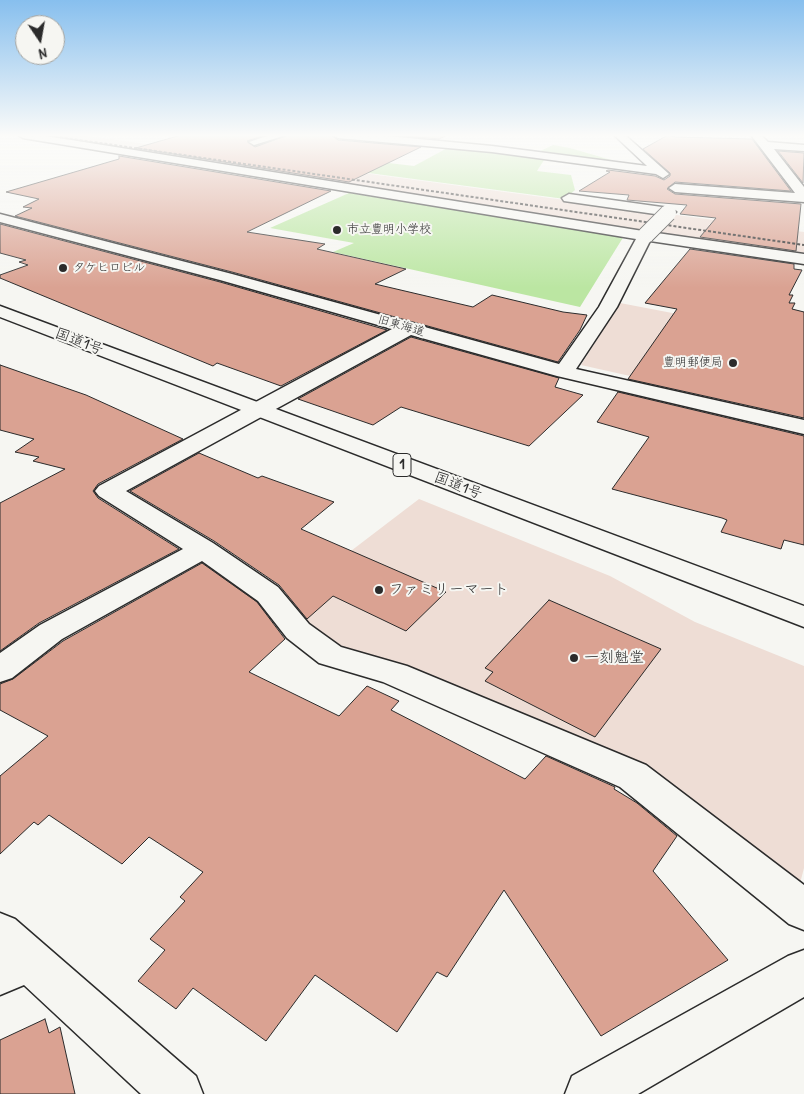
<!DOCTYPE html>
<html>
<head>
<meta charset="utf-8">
<style>
	body { margin:0 }
	#map { position:relative; width:804px; height:1094px; overflow:hidden; background:#f6f6f2; font-family:"Patrick Hand",sans-serif }
	canvas { display:block }
	.north { position:absolute; left:15px; top:15px; width:50px; height:50px; box-sizing:border-box; background:#f6f6f2; border:1px solid #a5a5a2; border-radius:50%; rotate:168deg; font-size:14px; font-weight:700; line-height:20px; text-align:center; color:#2b2b2b }
	.north::after { content:''; display:block; margin:auto; width:18px; height:22px; background:#2b2b2b; clip-path:polygon(50% 0,100% 100%,50% 72%,0 100%) }
</style>
</head>
<body>
<div id="map">
<canvas width="804" height="1094"></canvas>
<div class="north">N</div>
</div>
<script>
const g = document.querySelector('canvas').getContext('2d');
g.lineJoin = 'round';
function paint(path, color) {
  g.fillStyle = color;
  g.fill(path, 'evenodd');
}
function toPath(rows) {
  const path = new Path2D();
  for (const r of rows) {
    path.moveTo(r[0], r[1]);
    for (let i = 2; i < r.length; i += 2) path.lineTo(r[i], r[i + 1]);
  }
  return path;
}
function stroke(path, color, width, dash) {
  g.strokeStyle = color;
  g.lineWidth = width;
  g.lineCap = dash ? 'butt' : 'round';
  g.setLineDash(dash || []);
  g.stroke(path);
}
function write(font, color, halo, rows, align = 'center') {
  g.font = font + ' "Patrick Hand","Klee One",sans-serif';
  g.lineWidth = 4;
  g.setLineDash([]);
  g.textBaseline = 'middle';
  g.strokeStyle = halo;
  g.fillStyle = color;
  for (const [text, x, y, turn = 0] of rows) {
    g.save();
    g.translate(x, y);
    g.rotate((+turn || 0) * Math.PI / 180);
    g.textAlign = isNaN(turn) ? turn : align;
    if (halo) g.strokeText(text, 0, 0);
    g.fillText(text, 0, 0);
    g.restore();
  }
}
paint(toPath([
	[28,135,79,135,804,232,804,256],
	[620,303,714,321,804,415,581,365],
	[419,499,610,576,695,622,804,666,804,868,798,891,645,772,557,728,405,668,332,645,296,613,288,599]
]), '#eeddd5');
paint(toPath([
	[274,138,355,159,414,166,451,146,546,157,537,171,571,175,575,190,565,199,225,154],
	[553,145,570,148,625,164,536,153],
	[349,193,624,236,580,307,333,252,354,243,270,228]
]), '#bbe6a2');
const building = toPath([
	[181,135,265,135,247,141,255,147,288,135,331,135,338,140,421,147,349,182,136,148,181,135],
	[392,135,448,135,439,139,392,135],
	[668,135,676,137,752,139,791,191,675,182,667,189,675,194,801,204,796,251,700,237,716,218,680,214,687,205,627,200,629,195,579,191,610,172,606,171,608,170,655,176,664,180,670,176,670,173,643,149,668,135],
	[778,151,804,153,803,183,778,151],
	[119,156,331,191,247,232,325,244,317,249,406,269,375,284,473,307,492,295,563,312,587,315,580,330,558,362,232,272,15,216,32,208,23,207,39,199,6,192,119,159,119,156],
	[0,224,220,282,387,330,281,386,217,363,213,366,0,278,0,275,28,265,19,262,26,260,0,253,0,224],
	[690,249,794,264,794,269,802,270,789,295,793,295,789,303,795,303,792,309,804,312,804,418,628,379,677,309,645,303,690,249],
	[411,337,559,378,555,387,583,395,529,446,401,407,373,425,298,399,411,337],
	[0,365,86,395,183,439,98,484,93,491,98,498,179,549,39,623,0,651,0,503,65,469,33,461,39,457,15,452,34,439,0,430,0,365],
	[618,392,804,436,804,545,784,540,781,549,721,532,727,520,722,518,612,489,649,437,597,422,618,392],
	[199,453,258,478,262,476,334,502,301,529,446,592,406,631,333,596,307,619,279,585,214,541,130,491,199,453],
	[202,563,257,602,285,639,249,672,339,716,367,686,399,701,391,710,525,779,546,756,615,787,614,789,637,803,677,836,653,871,728,960,601,1036,504,890,447,977,437,972,397,1032,315,975,266,1041,193,988,176,1009,138,981,165,950,150,939,185,901,180,897,203,872,149,837,122,864,49,815,38,825,34,822,0,854,0,776,48,736,0,710,0,684,13,679,63,641,202,563],
	[549,600,661,649,595,737,485,681,493,672,485,668,549,600],
	[45,1019,49,1033,60,1027,75,1094,0,1094,0,1040,45,1019]
]);
paint(building, '#daa292');
stroke(building, '#2b2b2b', 1);
const minor = toPath([
	[18,135,40,135,643,231,804,254,804,264,650,241,617,307,576,369,804,420,804,434,557,376,411,335,126,491,213,543,278,587,309,624,341,647,407,666,646,765,804,885,804,930,789,924,620,787,383,682,319,663,287,638,258,601,202,561,62,639,12,678,0,682,0,653,40,625,183,549,99,496,95,491,99,486,392,329,220,280,0,222,0,214,232,274,559,364,599,307,636,239,23,138,18,135],
	[270,135,286,135,254,145,249,142,270,135],
	[333,135,377,135,492,146,647,166,614,135,625,135,669,174,663,178,656,174,492,152,338,138,333,135],
	[751,135,761,135,768,142,804,145,804,151,774,149,804,187,804,202,675,192,669,188,675,184,795,193,751,135],
	[569,194,669,208,676,212,669,216,564,201,562,198,569,194],
	[0,913,15,919,196,1076,203,1094,141,1094,24,985,0,995,0,913],
	[804,950,804,997,638,1094,565,1094,572,1076,788,956,804,950]
]);
const highway = toPath([
	[0,306,804,606,804,627,0,317,0,306]
]);
stroke(minor, '#2b2b2b', 3);
stroke(highway, '#2b2b2b', 3);
paint(minor, '#f6f6f2');
paint(highway, '#f6f6f2');
stroke(toPath([
	[45,135,804,245]
]), '#2b2b2b', 2, [3, 2]);
const minorBridge = toPath([
	[646,235,668,213]
]);
stroke(minorBridge, '#2b2b2b', 18, []);
stroke(minorBridge, '#f6f6f2', 16);
const sky = g.createLinearGradient(0, 0, 0, 288);
sky.addColorStop(0, '#87bfee');
sky.addColorStop(0.47, '#fbfbf9');
sky.addColorStop(1, '#fbfbf900');
g.fillStyle = sky;
g.fillRect(0, 0, 804, 288);
for (const [x, y, r, color] of [
	[337,230,5,"#2b2b2b"],
	[63,268,5,"#2b2b2b"],
	[733,363,5,"#2b2b2b"],
	[379,590,5,"#2b2b2b"],
	[574,658,5,"#2b2b2b"]
]) {
  const dot = new Path2D();
  dot.arc(x, y, r, 0, 2 * Math.PI);
  g.fillStyle = color;
  g.fill(dot);
  stroke(dot, '#f6f6f2', 2);
}
write('12px', '#2b2b2b', '#f6f6f2', [
	["市立豊明小学校",347,230],
	["タケヒロビル",73,268],
	["豊明郵便局",723,363,"right"]
], 'left');
write('12px', '#2b2b2b', '#f6f6f2', [
	["旧東海道",401,326,16]
]);
for (const [x, y, w] of [
	[402,465,18]
]) {
  const box = new Path2D();
  box.roundRect(x - w / 2, y - 11.5, w, 23, 4);
  g.fillStyle = '#f6f6f2';
  g.fill(box);
  stroke(box, '#2b2b2b', 1);
}
write('bold 14px', '#2b2b2b', null, [
	["1",402,465]
]);
write('15px', '#2b2b2b', '#f6f6f2', [
	["国道1号",79,342,21],
	["国道1号",458,486,21]
]);
write('15px', '#2b2b2b', '#f6f6f2', [
	["ファミリーマート",389,590],
	["一刻魁堂",584,658]
], 'left');
</script>
</body>
</html>
